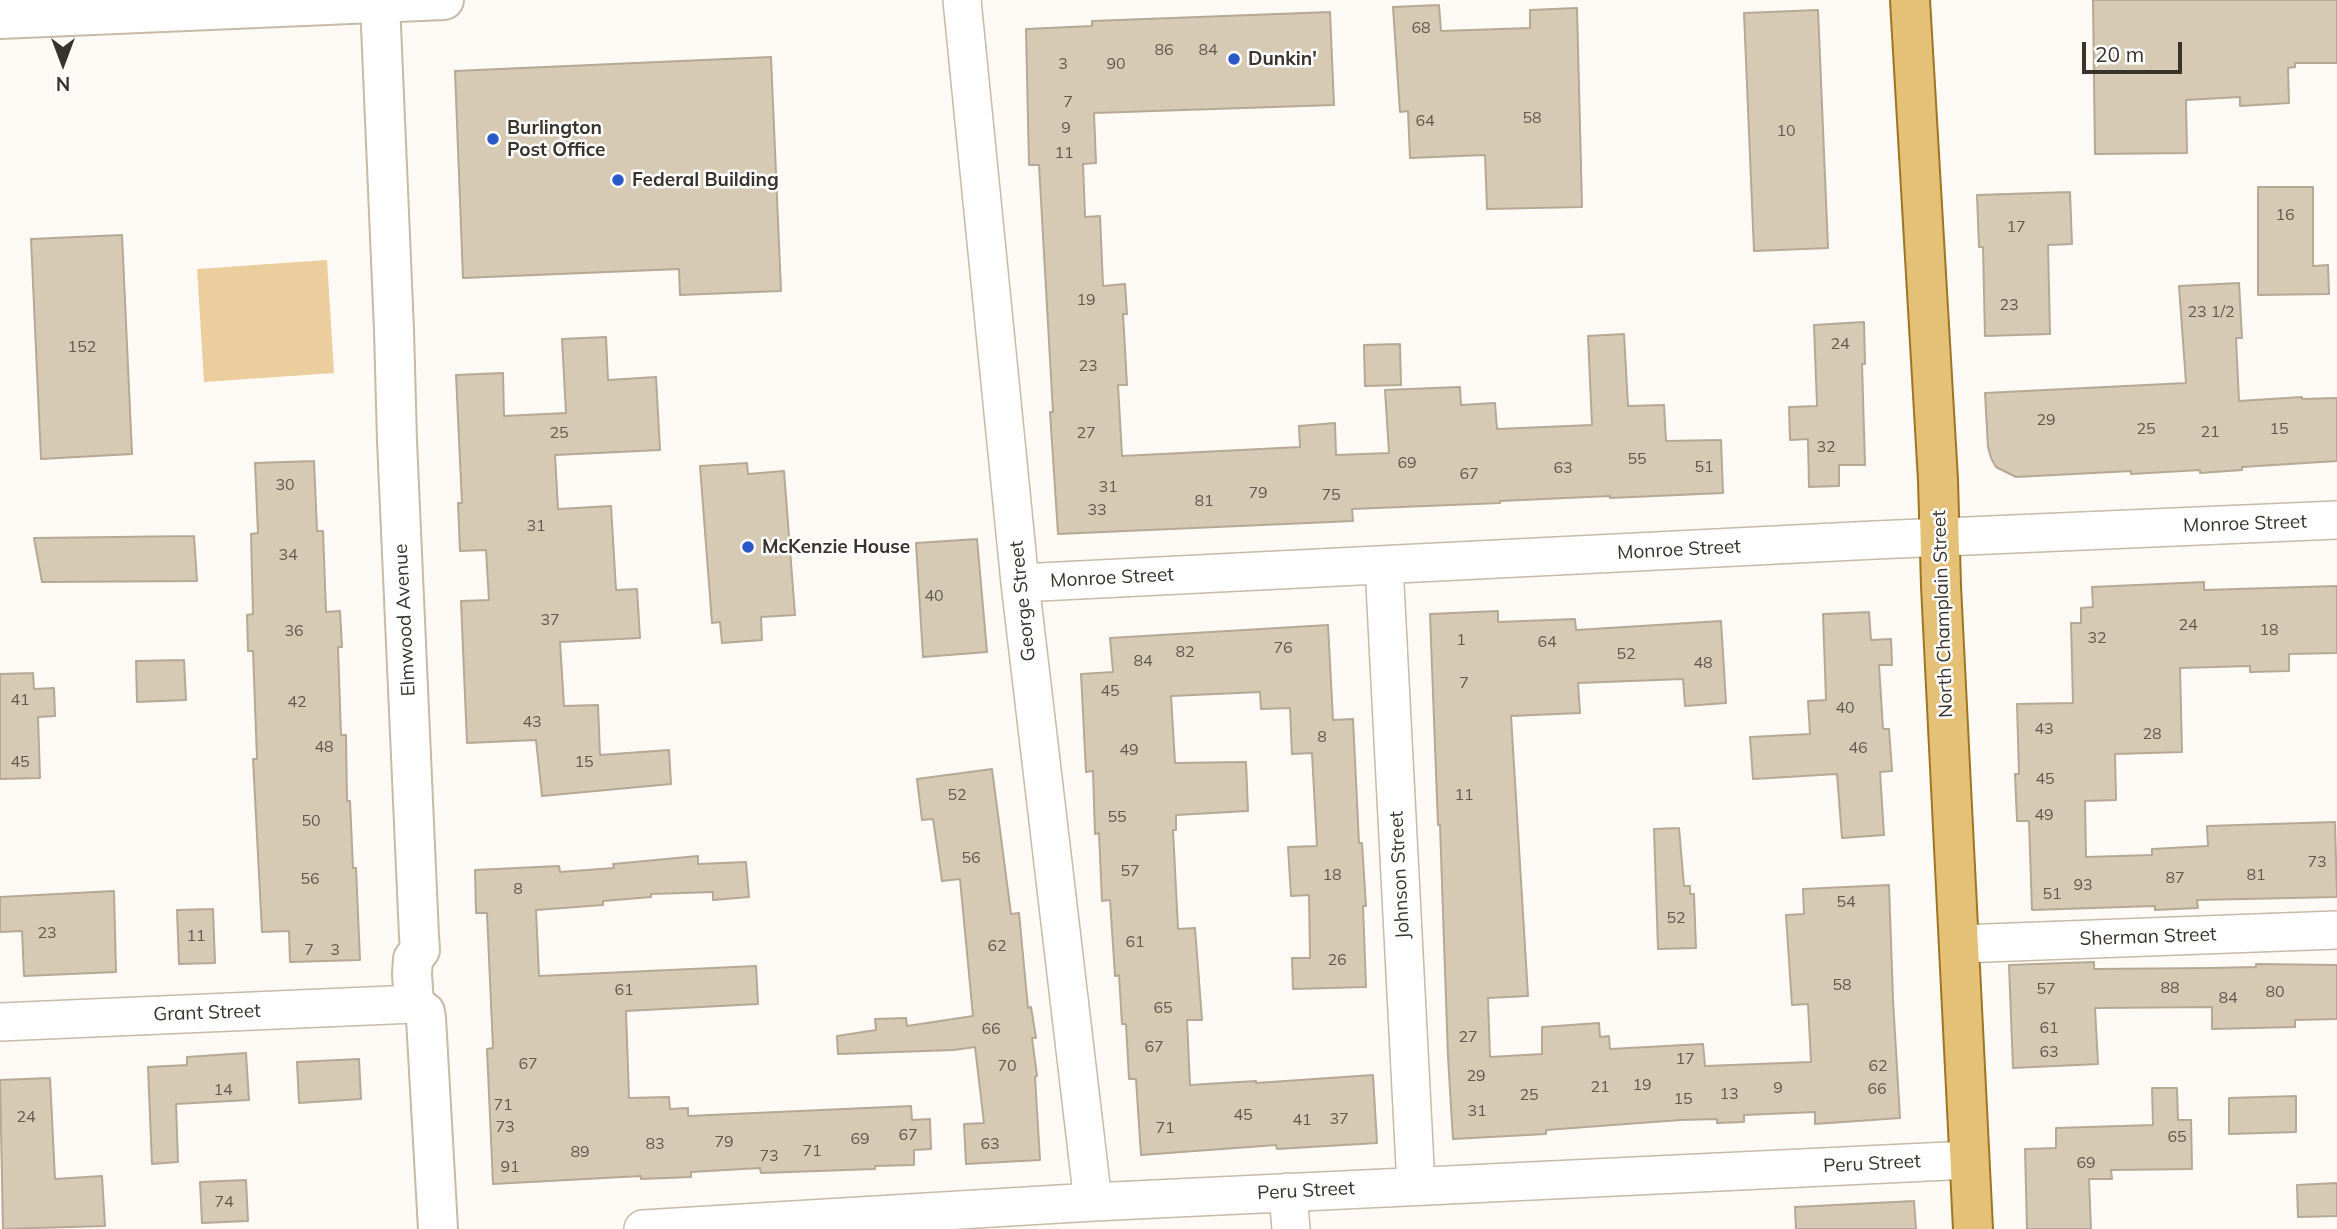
<!DOCTYPE html>
<html>
<head>
<meta charset="utf-8">
<style>
	body { margin:0 }
	#map { position:relative; width:2337px; height:1229px; overflow:hidden; background:#fdfaf6; font-family:Mulish,sans-serif }
	canvas { display:block }
	.north { position:absolute; left:28px; top:28px; width:70px; height:70px; -webkit-text-stroke:5px #fff; paint-order:stroke; rotate:180deg; font-size:19px; font-weight:700; line-height:28px; text-align:center; color:#38332b }
	.north::after { content:''; display:block; margin:auto; width:24px; height:32px; background:#38332b; clip-path:polygon(50% 0,100% 100%,50% 72%,0 100%) }
	.scale { position:absolute; left:2082px; top:42px; width:100px; height:32px; box-sizing:border-box; border:4px solid #38332b; border-top:0; padding-left:9px; font-size:21px; line-height:24px; white-space:nowrap; color:#38332b; -webkit-text-stroke:5px #fff; paint-order:stroke }
</style>
</head>
<body>
<div id="map">
<canvas width="2337" height="1229"></canvas>
<div class="north">N</div>
<div class="scale">20 m</div>
</div>
<script>
const g = document.querySelector('canvas').getContext('2d');
g.lineJoin = 'round';
function paint(path, color) {
  g.fillStyle = color;
  g.fill(path, 'evenodd');
}
function toPath(rows) {
  const path = new Path2D();
  for (const r of rows) {
    path.moveTo(r[0], r[1]);
    for (let i = 2; i < r.length; i += 2) path.lineTo(r[i], r[i + 1]);
  }
  return path;
}
function stroke(path, color, width, dash) {
  g.strokeStyle = color;
  g.lineWidth = width;
  g.lineCap = dash ? 'butt' : 'round';
  g.setLineDash(dash || []);
  g.stroke(path);
}
function write(font, color, halo, rows, align = 'center') {
  g.font = font + ' Mulish,sans-serif';
  g.lineWidth = 5;
  g.setLineDash([]);
  g.textBaseline = 'middle';
  g.strokeStyle = halo;
  g.fillStyle = color;
  for (const [text, x, y, turn = 0] of rows) {
    g.save();
    g.translate(x, y);
    g.rotate((+turn || 0) * Math.PI / 180);
    g.textAlign = isNaN(turn) ? turn : align;
    if (halo) g.strokeText(text, 0, 0);
    g.fillText(text, 0, 0);
    g.restore();
  }
}
paint(toPath([
	[327,260,334,373,204,382,197,269]
]), '#eccd9d');
const building = toPath([
	[2093,0,2337,0,2337,63,2295,63,2295,67,2288,68,2289,103,2240,106,2240,97,2186,100,2187,153,2095,154,2093,0],
	[1439,5,1441,31,1530,28,1530,10,1577,8,1582,207,1487,209,1485,155,1410,158,1408,111,1400,112,1393,7,1439,5],
	[1818,10,1828,248,1754,251,1744,13,1818,10],
	[1330,12,1334,105,1094,113,1096,163,1083,164,1085,217,1100,216,1103,286,1125,284,1127,314,1123,314,1127,385,1118,385,1122,456,1300,447,1299,426,1335,423,1336,455,1389,453,1385,390,1460,387,1461,405,1495,403,1497,429,1592,425,1588,336,1624,334,1628,406,1664,405,1666,441,1721,440,1723,493,1610,498,1610,496,1500,501,1500,503,1352,509,1353,521,1058,534,1050,412,1053,412,1039,165,1029,165,1026,29,1092,26,1092,21,1330,12],
	[771,57,781,291,680,295,679,269,463,278,455,71,771,57],
	[2258,187,2313,187,2313,266,2328,265,2329,294,2258,295,2258,187],
	[2070,192,2072,244,2048,245,2050,334,1985,336,1983,247,1979,247,1977,195,2070,192],
	[122,235,132,454,41,459,31,239,122,235],
	[2239,283,2242,338,2236,338,2239,401,2302,397,2302,399,2337,398,2337,461,2242,467,2242,470,2200,473,2200,470,2131,474,2131,471,2016,477,1996,467,1991,458,1988,447,1985,393,2186,383,2179,286,2239,283],
	[1864,322,1865,364,1862,364,1865,465,1839,465,1839,486,1809,487,1808,439,1790,440,1789,407,1817,406,1814,325,1864,322],
	[606,337,608,380,656,377,660,450,555,455,558,509,611,506,616,590,637,589,640,638,560,642,564,706,598,705,600,755,669,750,671,784,542,796,536,740,467,743,461,601,489,600,486,550,460,551,458,503,462,503,456,375,503,373,504,416,566,413,562,339,606,337],
	[1400,344,1401,385,1365,386,1364,345,1400,344],
	[314,461,317,531,323,531,326,612,340,611,342,647,338,647,341,735,346,735,347,801,350,801,353,868,356,868,360,960,290,962,289,931,262,932,253,759,257,759,253,651,248,651,247,615,253,614,251,534,258,533,255,463,314,461],
	[747,463,748,474,784,471,795,615,761,617,762,640,722,643,720,622,712,623,700,466,747,463],
	[194,536,197,581,42,582,34,538,194,536],
	[977,539,987,652,923,657,916,543,977,539],
	[2204,582,2204,590,2337,586,2337,653,2289,654,2289,671,2250,672,2250,666,2180,668,2182,752,2115,754,2116,800,2085,801,2086,857,2152,855,2152,849,2208,846,2207,826,2335,822,2337,897,2197,900,2198,908,2155,910,2155,906,2032,910,2029,821,2017,821,2015,774,2019,774,2017,704,2073,703,2071,623,2081,623,2081,608,2093,607,2092,587,2204,582],
	[1498,611,1498,622,1575,619,1576,630,1721,621,1726,703,1685,706,1683,679,1578,683,1580,713,1511,716,1528,996,1488,998,1490,1057,1542,1054,1542,1027,1599,1023,1600,1037,1609,1036,1610,1049,1703,1044,1705,1066,1811,1062,1808,1004,1792,1005,1786,915,1804,914,1803,889,1889,885,1893,1000,1900,1118,1815,1124,1815,1112,1744,1115,1744,1122,1717,1123,1717,1119,1680,1120,1546,1130,1546,1134,1453,1139,1448,1057,1440,825,1438,825,1430,614,1498,611],
	[1869,612,1871,640,1891,639,1892,665,1879,665,1883,729,1889,729,1892,771,1880,772,1884,835,1842,838,1837,774,1753,779,1750,737,1810,734,1808,701,1826,700,1823,614,1869,612],
	[1328,625,1333,720,1353,719,1359,843,1362,843,1366,906,1363,906,1366,987,1293,989,1292,958,1310,958,1309,895,1291,896,1288,847,1317,846,1312,753,1292,754,1290,708,1261,709,1260,692,1171,696,1175,763,1246,762,1248,811,1176,815,1176,830,1173,830,1178,929,1195,928,1202,1020,1187,1020,1190,1085,1256,1081,1256,1083,1373,1075,1377,1143,1277,1149,1276,1145,1141,1155,1136,1079,1129,1079,1126,1024,1122,1024,1119,975,1115,976,1110,900,1102,901,1099,833,1095,834,1093,771,1086,772,1081,674,1113,672,1110,638,1328,625],
	[184,660,186,700,137,702,136,661,184,660],
	[33,673,34,689,54,688,55,716,38,717,40,778,0,779,0,674,33,673],
	[992,769,1011,914,1019,913,1028,1008,1031,1007,1036,1038,1032,1038,1037,1076,1035,1077,1040,1160,966,1164,964,1124,984,1123,975,1047,954,1050,838,1054,837,1036,876,1030,875,1019,906,1018,907,1026,973,1016,960,879,942,881,933,819,922,820,917,779,992,769],
	[1679,828,1684,886,1690,886,1690,894,1694,894,1696,948,1658,949,1654,829,1679,828],
	[698,856,698,864,746,862,749,897,713,900,713,892,651,894,651,897,603,901,603,905,536,910,539,976,756,966,758,1004,626,1011,629,1098,669,1097,670,1109,688,1108,688,1116,911,1106,912,1120,930,1119,931,1149,914,1150,914,1165,875,1166,875,1169,761,1173,760,1168,691,1172,691,1177,641,1179,641,1176,493,1184,487,1049,493,1048,487,913,476,913,475,870,559,866,560,872,614,868,613,864,698,856],
	[114,891,116,972,24,976,22,931,0,932,0,897,114,891],
	[213,909,215,963,179,964,177,910,213,909],
	[2094,962,2094,969,2212,968,2256,967,2256,964,2337,965,2337,1019,2295,1020,2295,1027,2212,1029,2212,1007,2095,1008,2098,1064,2013,1068,2009,965,2094,962],
	[246,1053,249,1100,176,1104,178,1162,152,1164,148,1067,187,1065,187,1057,246,1053],
	[359,1059,361,1099,299,1103,297,1062,359,1059],
	[50,1078,55,1179,102,1176,105,1226,3,1229,0,1080,50,1078],
	[2152,1088,2177,1088,2178,1120,2191,1120,2192,1169,2111,1170,2112,1179,2089,1179,2091,1229,2027,1229,2025,1149,2056,1148,2056,1128,2153,1125,2152,1088],
	[2296,1096,2296,1132,2229,1134,2229,1098,2296,1096],
	[246,1180,248,1221,202,1223,200,1182,246,1180],
	[2337,1183,2337,1216,2298,1217,2297,1185,2337,1183],
	[1914,1201,1916,1229,1796,1229,1795,1207,1914,1201]
]);
paint(building, '#d7cab5');
stroke(building, '#b5a894', 2);
const minor = toPath([
	[962,0,1020,583,1093,1202],
	[1384,565,1416,1186],
	[1020,583,1875,540,2337,520],
	[1959,944,2337,930],
	[0,1022,414,1004],
	[1288,1192,1291,1229],
	[643,1229,1093,1202,1969,1160]
]);
const tertiary = toPath([
	[380,3,394,330,397,441,419,936,420,950,413,959,412,974,414,1004,425,1012,426,1018,438,1229]
]);
const secondary = toPath([
	[0,19,444,0]
]);
const primary = toPath([
	[1910,0,1938,480,1941,586,1973,1229]
]);
stroke(minor, '#c7baa6', 40);
stroke(tertiary, '#c7baa6', 42);
stroke(secondary, '#c7baa6', 42);
stroke(primary, '#9d7523', 42);
stroke(minor, '#fff', 37);
stroke(tertiary, '#fff', 38);
stroke(secondary, '#fff', 38);
stroke(primary, '#e5c178', 38);
for (const [x, y, r, color] of [
	[1234,59,7,"#2c59c8"],
	[493,139,7,"#2c59c8"],
	[618,180,7,"#2c59c8"],
	[748,547,7,"#2c59c8"]
]) {
  const dot = new Path2D();
  dot.arc(x, y, r, 0, 2 * Math.PI);
  g.fillStyle = color;
  g.fill(dot);
  stroke(dot, '#fff', 2.5);
}
write('16px', '#60594e', null, [
	["68",1421,28],
	["86",1164,50],
	["84",1208,50],
	["3",1063,64],
	["90",1116,64],
	["7",1068,102],
	["58",1532,118],
	["64",1425,121],
	["9",1066,128],
	["10",1786,131],
	["11",1064,153],
	["16",2285,215],
	["17",2016,227],
	["19",1086,300],
	["23",2009,305],
	["23 1/2",2211,312],
	["24",1840,344],
	["152",82,347],
	["23",1088,366],
	["29",2046,420],
	["25",2146,429],
	["15",2279,429],
	["21",2210,432],
	["25",559,433],
	["27",1086,433],
	["32",1826,447],
	["55",1637,459],
	["69",1407,463],
	["51",1704,467],
	["63",1563,468],
	["67",1469,474],
	["30",285,485],
	["31",1108,487],
	["79",1258,493],
	["75",1331,495],
	["81",1204,501],
	["33",1097,510],
	["31",536,526],
	["34",288,555],
	["40",934,596],
	["37",550,620],
	["24",2188,625],
	["18",2269,630],
	["36",294,631],
	["32",2097,638],
	["1",1461,640],
	["64",1547,642],
	["76",1283,648],
	["82",1185,652],
	["52",1626,654],
	["84",1143,661],
	["48",1703,663],
	["7",1464,683],
	["45",1110,691],
	["41",20,700],
	["42",297,702],
	["40",1845,708],
	["43",532,722],
	["43",2044,729],
	["28",2152,734],
	["8",1322,737],
	["48",324,747],
	["46",1858,748],
	["49",1129,750],
	["45",20,762],
	["15",584,762],
	["45",2045,779],
	["52",957,795],
	["11",1464,795],
	["49",2044,815],
	["55",1117,817],
	["50",311,821],
	["56",971,858],
	["73",2317,862],
	["57",1130,871],
	["18",1332,875],
	["81",2256,875],
	["87",2175,878],
	["56",310,879],
	["93",2083,885],
	["8",518,889],
	["51",2052,894],
	["54",1846,902],
	["52",1676,918],
	["23",47,933],
	["11",196,936],
	["61",1135,942],
	["62",997,946],
	["7",309,950],
	["3",335,950],
	["26",1337,960],
	["58",1842,985],
	["88",2170,988],
	["57",2046,989],
	["61",624,990],
	["80",2275,992],
	["84",2228,998],
	["65",1163,1008],
	["61",2049,1028],
	["66",991,1029],
	["27",1468,1037],
	["67",1154,1047],
	["63",2049,1052],
	["17",1685,1059],
	["67",528,1064],
	["70",1007,1066],
	["62",1878,1066],
	["29",1476,1076],
	["19",1642,1085],
	["21",1600,1087],
	["9",1778,1088],
	["66",1877,1089],
	["14",223,1090],
	["13",1729,1094],
	["25",1529,1095],
	["15",1683,1099],
	["71",503,1105],
	["31",1477,1111],
	["45",1243,1115],
	["24",26,1117],
	["37",1339,1119],
	["41",1302,1120],
	["73",505,1127],
	["71",1165,1128],
	["67",908,1135],
	["65",2177,1137],
	["69",860,1139],
	["79",724,1142],
	["83",655,1144],
	["63",990,1144],
	["71",812,1151],
	["89",580,1152],
	["73",769,1156],
	["69",2086,1163],
	["91",510,1167],
	["74",224,1202]
]);
write('bold 19px', '#38332b', '#fff', [
	["Dunkin'",1248,59],
	["Burlington",507,128],
	["Post Office",507,150],
	["Federal Building",632,180],
	["McKenzie House",762,547]
], 'left');
write('19px', '#38332b', '#fff', [
	["Monroe Street",2245,524,-2],
	["Monroe Street",1679,550,-3],
	["Monroe Street",1112,578,-3],
	["George Street",1023,601,-96],
	["North Champlain Street",1943,614,-92],
	["Elmwood Avenue",405,620,-93],
	["Johnson Street",1400,875,-93],
	["Sherman Street",2148,937,-2],
	["Grant Street",207,1013,-2],
	["Peru Street",1872,1164,-3],
	["Peru Street",1306,1191,-3]
]);
</script>
</body>
</html>
